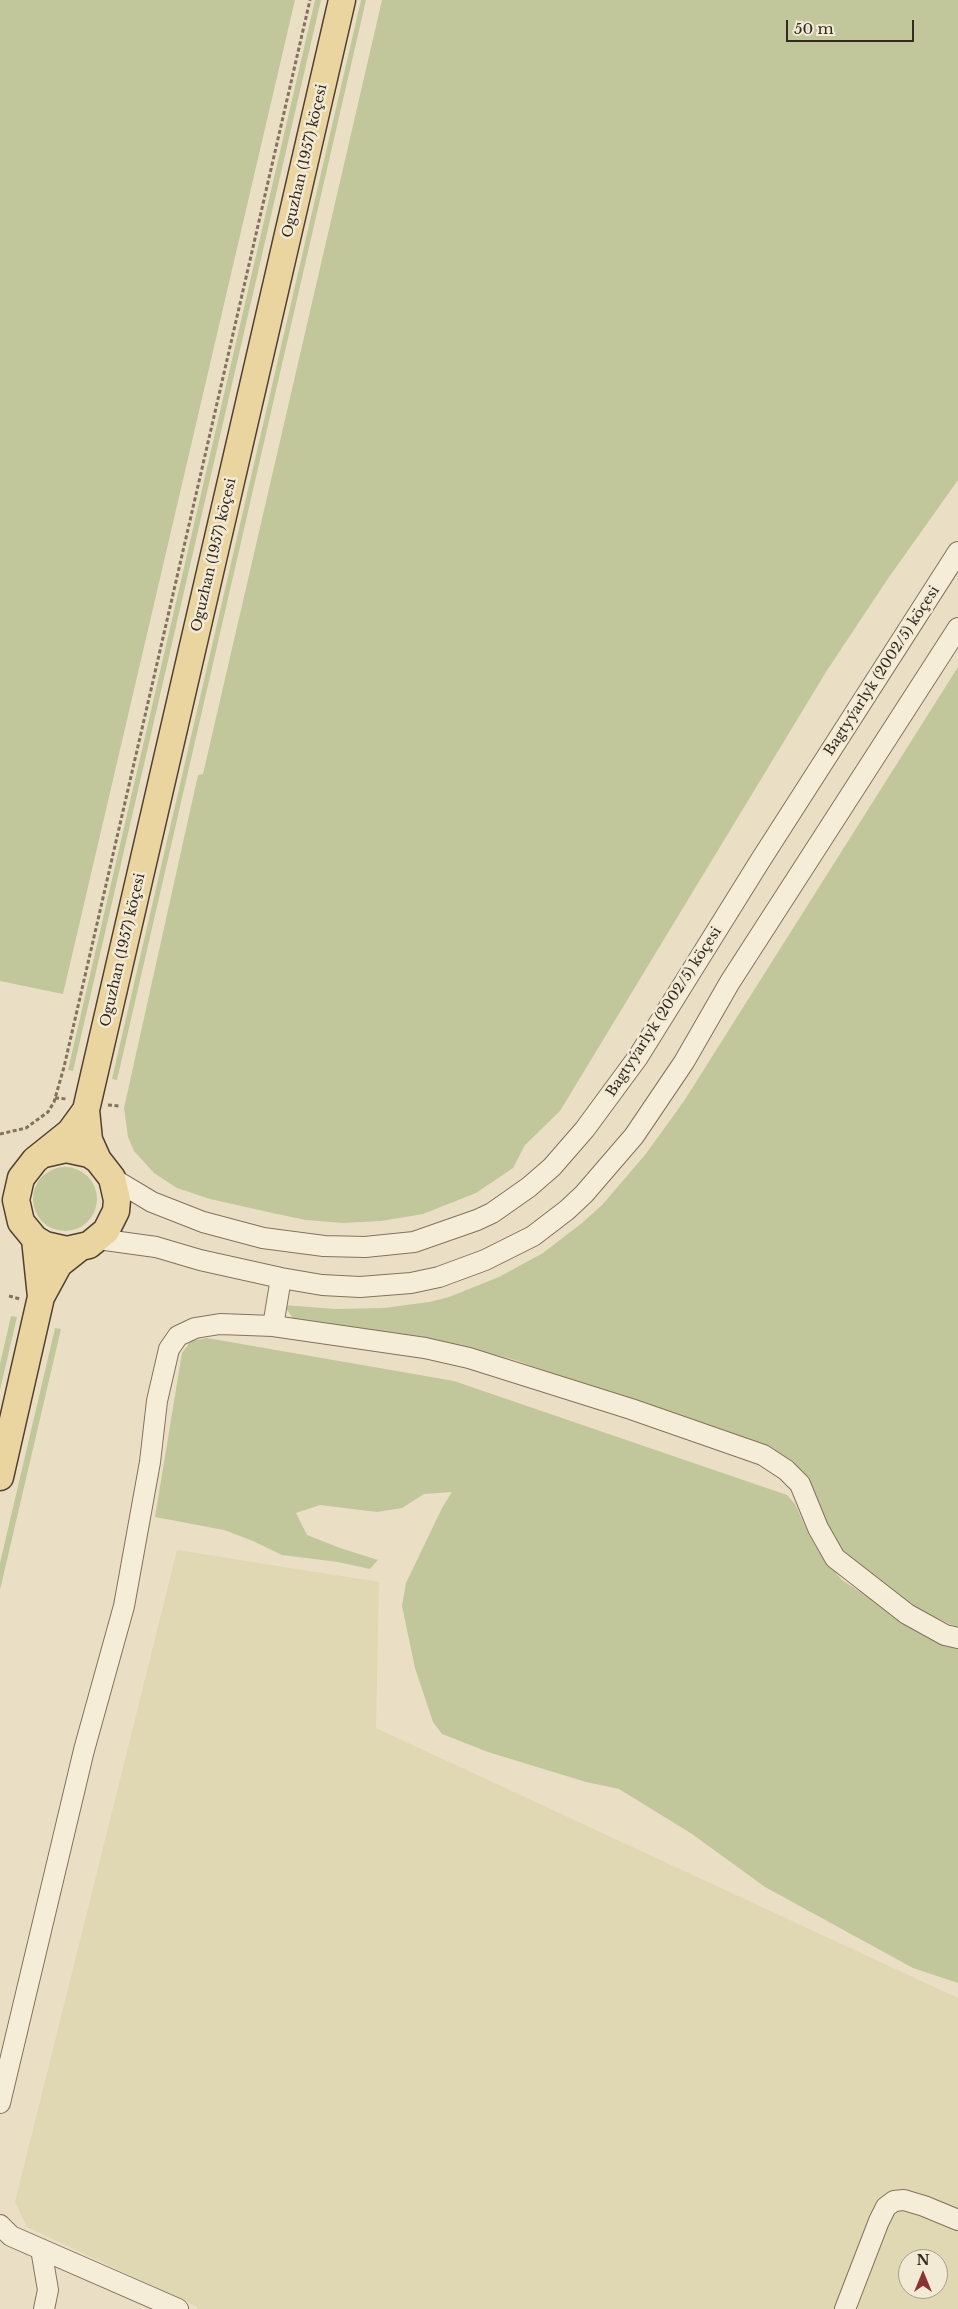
<!DOCTYPE html>
<html>
<head>
<meta charset="utf-8">
<style>
	body { margin:0 }
	#map { position:relative; width:958px; height:2309px; overflow:hidden; background:#eadfc5; font-family:"Libre Baskerville",serif }
	canvas { display:block }
	.north { position:absolute; left:898px; top:2249px; width:50px; height:50px; box-sizing:border-box; background:#f2ead4; border:1px solid #a69d8c; border-radius:50%; rotate:0deg; font-size:14px; font-weight:700; line-height:20px; text-align:center; color:#352a1f }
	.north::after { content:''; display:block; margin:auto; width:18px; height:22px; background:#8d3232; clip-path:polygon(50% 0,100% 100%,50% 72%,0 100%) }
	.scale { position:absolute; left:786px; top:20px; width:128px; height:22px; box-sizing:border-box; border:2px solid #352a1f; border-top:0; padding-left:6px; font-size:15px; line-height:18px; white-space:nowrap; color:#352a1f; -webkit-text-stroke:4px #f2ead4; paint-order:stroke }
</style>
</head>
<body>
<div id="map">
<canvas width="958" height="2309"></canvas>
<div class="north">N</div>
<div class="scale">50 m</div>
</div>
<script>
const g = document.querySelector('canvas').getContext('2d');
g.lineJoin = 'round';
function paint(path, color) {
  g.fillStyle = color;
  g.fill(path, 'evenodd');
}
function toPath(rows) {
  const path = new Path2D();
  for (const r of rows) {
    if (r.length === 3) {
      path.moveTo(r[0] + r[2], r[1]);
      path.arc(r[0], r[1], r[2], 0, 2 * Math.PI);
      continue;
    }
    path.moveTo(r[0], r[1]);
    for (let i = 2; i < r.length; i += 2) path.lineTo(r[i], r[i + 1]);
  }
  return path;
}
function stroke(path, color, width, dash) {
  g.strokeStyle = color;
  g.lineWidth = width;
  g.lineCap = dash ? 'butt' : 'round';
  g.setLineDash(dash || []);
  g.stroke(path);
}
function write(font, color, halo, rows, align = 'center') {
  g.font = font + ' "Libre Baskerville",serif';
  g.lineWidth = 5;
  g.setLineDash([]);
  g.textBaseline = 'middle';
  g.strokeStyle = halo;
  g.fillStyle = color;
  for (const [text, x, y, turn = 0] of rows) {
    g.save();
    g.translate(x, y);
    g.rotate((+turn || 0) * Math.PI / 180);
    g.textAlign = isNaN(turn) ? turn : align;
    if (halo) g.strokeText(text, 0, 0);
    g.fillText(text, 0, 0);
    g.restore();
  }
}
paint(toPath([
	[177,1550,379,1582,376,1728,958,1998,958,2309,197,2309,197,2307,27,2227,15,2202],
	[908,2259,938,2259,938,2289,908,2289]
]), '#dfd8b3');
paint(toPath([
	[0,0,295,0,63,994,0,981],
	[315,0,321,0,73,1071,68,1070],
	[361,0,366,0,117,1080,112,1079],
	[382,0,958,0,958,480,887,580,826,672,560,1111,525,1145,513,1168,476,1193,423,1214,381,1221,343,1223,306,1220,277,1214,210,1199,177,1188,154,1173,134,1151,128,1137,124,1108,198,775,203,774],
	[958,667,958,1628,912,1606,847,1558,834,1542,804,1479,646,1407,515,1360,430,1338,374,1334,294,1320,284,1305,335,1309,384,1308,429,1302,449,1297,499,1277,543,1253,582,1223,602,1205,645,1155,684,1101],
	[65,1199,32],
	[11,1316,17,1317,0,1390,0,1364],
	[55,1328,61,1329,0,1590,0,1563],
	[207,1338,454,1381,787,1495,795,1504,809,1535,822,1557,842,1580,874,1601,939,1638,958,1646,958,1983,913,1968,765,1887,692,1834,619,1789,586,1782,488,1752,442,1734,433,1722,415,1668,402,1606,406,1583,442,1508,452,1492,424,1494,402,1508,377,1512,320,1505,296,1513,307,1535,340,1548,378,1560,370,1569,338,1562,282,1555,253,1541,224,1530,155,1517,182,1353,191,1341]
]), '#c1c79a');
const minor = toPath([
	[112,1178,152,1202,203,1222,263,1238,324,1246,365,1247,414,1242,477,1220,492,1213,529,1187,552,1167,585,1129,638,1057,760,861,958,552],
	[98,1239,156,1247,200,1260,281,1278,322,1285,360,1287,411,1283,439,1277,485,1260,533,1236,567,1210,584,1194,634,1136,684,1062,730,982,958,628],
	[273,1326,425,1348,469,1358,631,1409,763,1455,786,1470,800,1484,818,1528,835,1558,907,1614,945,1635,958,1638],
	[0,2103,84,1750,124,1606,150,1462,157,1401,169,1349,178,1336,195,1328,220,1324,273,1326,281,1278],
	[0,2225,11,2236,178,2309],
	[41,2249,48,2290,44,2309],
	[845,2309,879,2221,886,2207,894,2201,904,2200,924,2206,958,2220]
]);
const major = toPath([
	[44,1154,66,1149,89,1154,98,1160,112,1178,117,1200,116,1211,106,1231,89,1245,67,1250,45,1245,35,1239,21,1222,16,1200,21,1178,35,1160,70,1132,86,1110],
	[98,1160,89,1140,86,1110,342,0],
	[35,1239,41,1297,59,1264,78,1249],
	[0,1477,41,1297]
]);
stroke(minor, '#83725d', 22);
stroke(major, '#524031', 29);
stroke(toPath([
	[55,1098,67,1099],
	[108,1105,119,1106],
	[0,1134,26,1128,48,1112,54,1102,64,1067,310,0],
	[9,1296,20,1299]
]), '#83725d', 3, [4, 2.5]);
stroke(minor, '#f6edd8', 20);
stroke(major, '#ead4a0', 26);
write('14px', '#352a1f', '#f2ead4', [
	["Oguzhan (1957) köçesi",305,161,-77],
	["Oguzhan (1957) köçesi",214,555,-77],
	["Bagtyýarlyk (2002/5) köçesi",882,671,-57],
	["Oguzhan (1957) köçesi",123,950,-77],
	["Bagtyýarlyk (2002/5) köçesi",664,1012,-57]
]);
</script>
</body>
</html>
